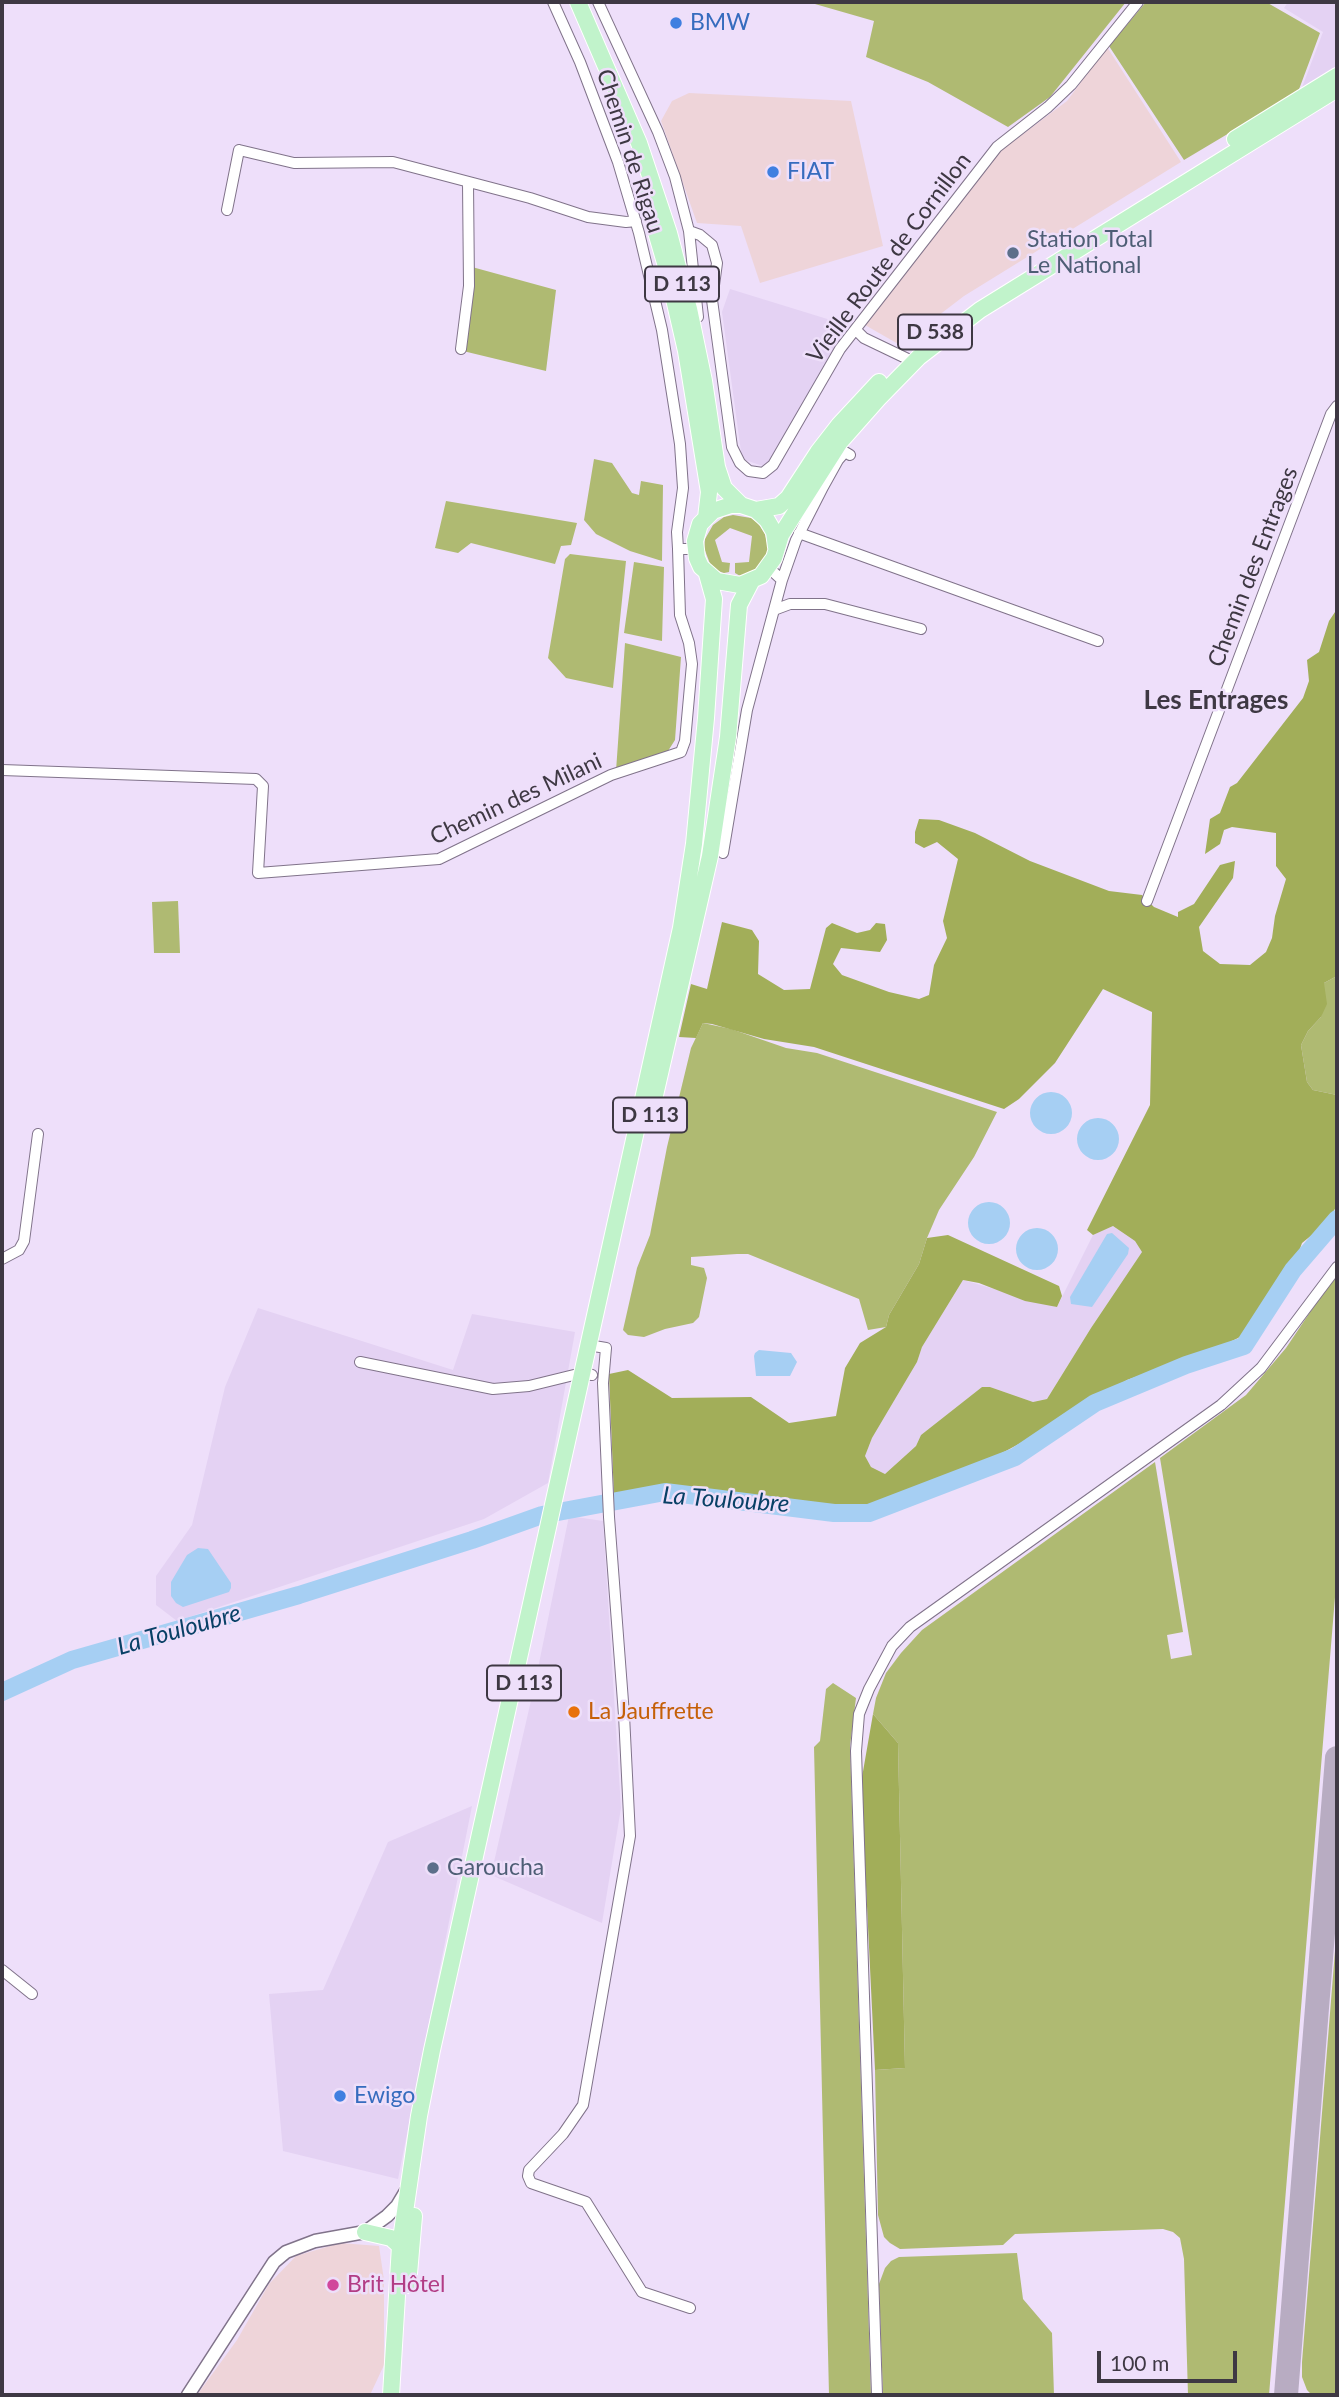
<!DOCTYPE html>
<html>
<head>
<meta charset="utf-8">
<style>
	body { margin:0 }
	#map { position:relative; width:1339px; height:2397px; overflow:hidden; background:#eedffa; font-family:Lato,sans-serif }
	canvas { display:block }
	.frame { position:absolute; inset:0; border:4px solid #3e3843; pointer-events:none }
	.scale { position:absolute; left:1097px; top:2351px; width:140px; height:32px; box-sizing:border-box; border:4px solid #3e3843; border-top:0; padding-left:9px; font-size:21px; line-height:24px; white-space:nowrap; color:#3e3843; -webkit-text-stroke:5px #eedffa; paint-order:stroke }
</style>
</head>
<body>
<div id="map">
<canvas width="1339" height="2397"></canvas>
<div class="frame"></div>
<div class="scale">100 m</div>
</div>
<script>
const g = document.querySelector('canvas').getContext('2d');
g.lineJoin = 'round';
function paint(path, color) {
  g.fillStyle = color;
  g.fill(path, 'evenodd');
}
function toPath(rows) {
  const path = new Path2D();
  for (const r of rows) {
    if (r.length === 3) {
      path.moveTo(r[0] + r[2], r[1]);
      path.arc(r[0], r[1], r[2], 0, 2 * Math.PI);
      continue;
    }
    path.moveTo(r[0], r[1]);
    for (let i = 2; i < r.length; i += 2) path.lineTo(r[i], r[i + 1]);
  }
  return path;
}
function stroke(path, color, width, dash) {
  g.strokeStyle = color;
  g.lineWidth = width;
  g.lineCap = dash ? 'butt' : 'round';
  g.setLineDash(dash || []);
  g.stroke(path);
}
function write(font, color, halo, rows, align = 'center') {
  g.font = font + ' Lato,sans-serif';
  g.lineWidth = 5;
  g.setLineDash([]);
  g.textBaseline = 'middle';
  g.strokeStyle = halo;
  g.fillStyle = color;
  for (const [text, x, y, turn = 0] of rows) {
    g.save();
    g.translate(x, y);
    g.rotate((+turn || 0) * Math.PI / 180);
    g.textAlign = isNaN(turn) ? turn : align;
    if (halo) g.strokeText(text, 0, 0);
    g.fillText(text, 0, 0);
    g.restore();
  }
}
paint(toPath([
	[1107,47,1181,162,964,296,900,345,865,325,999,152,1067,101],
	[689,93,851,101,883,246,760,283,741,226,697,223,661,121,672,101],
	[340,2243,379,2246,384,2280,384,2365,370,2395,197,2395,237,2340,269,2284,296,2256]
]), '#eed4d9');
paint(toPath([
	[1288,2,1337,2,1337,68,1301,90,1323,32,1284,8],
	[730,289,850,326,769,468,742,459,722,312],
	[1113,1226,1135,1241,1142,1252,1091,1328,1047,1399,1033,1402,990,1387,982,1387,921,1435,916,1446,885,1474,871,1467,865,1456,872,1438,917,1362,922,1347,963,1280,1057,1307,1093,1235],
	[258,1308,453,1370,472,1314,575,1332,548,1483,484,1519,177,1621,156,1605,156,1576,192,1525,225,1387],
	[569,1516,603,1521,621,1808,602,1923,491,1875,535,1683],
	[472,1806,398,2179,283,2151,269,1994,323,1990,388,1842]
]), '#e4d2f3');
paint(toPath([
	[808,2,1126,2,1050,97,1008,127,928,82,866,57,874,21],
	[1146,2,1266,2,1320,33,1298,92,1184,160,1109,46],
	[472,267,556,290,546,371,463,351],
	[594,459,612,463,632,493,639,495,641,481,663,485,662,561,630,551,596,534,584,520],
	[446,501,577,523,571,545,561,546,555,564,471,543,458,553,435,548],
	[733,515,751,518,758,523,765,534,768,547,767,556,759,569,742,577,735,573,735,563,749,562,752,536,730,528,715,540,722,562,730,563,729,572,724,573,712,569,704,548,705,539,713,525,724,517],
	[570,554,626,561,613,688,566,678,548,658,565,559],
	[634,562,664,567,662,641,624,633],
	[625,643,681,657,675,740,668,751,616,771],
	[178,901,180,953,154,953,152,902],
	[1337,976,1337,1095,1313,1090,1307,1082,1301,1045,1308,1031,1321,1017,1324,983],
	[703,1023,731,1029,786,1048,817,1053,997,1112,974,1157,939,1210,927,1238,919,1264,889,1315,886,1327,868,1330,859,1299,748,1254,737,1254,691,1257,691,1265,704,1268,707,1278,699,1317,693,1323,665,1329,644,1337,628,1335,623,1330,637,1268,650,1235,667,1147,691,1048],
	[1337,1272,1337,1573,1269,2395,1188,2395,1184,2259,1180,2238,1173,2232,1163,2229,1015,2234,1003,2245,900,2249,890,2243,884,2237,878,2215,875,2070,905,2068,898,1743,873,1714,876,1698,886,1673,901,1653,922,1630,1155,1462,1183,1632,1167,1635,1171,1659,1192,1655,1160,1458,1246,1395,1286,1348],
	[833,1683,856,1698,850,1746,871,2395,829,2395,814,1747,820,1741,826,1689],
	[1337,1926,1337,2395,1312,2395,1307,2390,1302,2377,1302,2362],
	[1017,2253,1023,2299,1052,2333,1054,2395,883,2395,879,2284,885,2268,891,2261,899,2257]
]), '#afba72');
paint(toPath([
	[1337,609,1337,976,1324,983,1327,1004,1321,1017,1308,1031,1301,1045,1307,1082,1313,1090,1337,1095,1337,1206,1323,1226,1302,1243,1296,1260,1242,1336,1220,1347,1127,1380,1065,1419,1004,1452,929,1487,862,1508,768,1501,731,1493,661,1485,614,1497,609,1374,628,1370,672,1398,751,1397,789,1423,836,1416,845,1368,860,1343,886,1327,889,1315,919,1264,927,1238,948,1235,1059,1286,1062,1296,1057,1307,1025,1301,979,1283,963,1280,922,1347,917,1362,872,1438,865,1456,871,1467,885,1474,916,1446,921,1435,982,1387,990,1387,1033,1402,1047,1399,1091,1328,1142,1252,1135,1241,1113,1226,1093,1235,1087,1230,1150,1105,1152,1012,1103,989,1055,1063,1019,1099,1004,1109,814,1047,764,1039,712,1024,703,1023,696,1038,679,1037,691,984,707,989,722,922,752,930,759,941,758,974,784,990,810,989,826,928,832,923,857,933,870,930,876,923,885,924,887,940,880,952,841,948,833,964,842,975,889,992,919,999,929,995,934,965,947,938,943,921,958,859,937,842,924,848,915,843,915,832,919,819,939,820,975,833,1030,861,1109,891,1142,895,1154,907,1178,917,1178,912,1194,904,1220,865,1235,861,1233,878,1199,927,1203,951,1220,964,1250,965,1266,952,1272,938,1275,916,1286,879,1276,866,1276,833,1232,827,1224,830,1220,844,1205,854,1210,819,1220,813,1230,787,1237,783,1303,698,1309,681,1307,660,1319,652,1329,621],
	[873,1714,898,1743,905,2068,875,2070,861,1783]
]), '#a2ae59');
paint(toPath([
	[1051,1113,21],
	[1098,1139,21],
	[989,1223,21],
	[1037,1249,21],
	[1112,1233,1129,1248,1128,1254,1092,1307,1071,1304,1070,1297,1107,1234],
	[759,1350,791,1353,797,1362,790,1376,756,1376,754,1356,755,1353],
	[198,1548,208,1549,231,1583,231,1588,229,1592,183,1607,176,1603,171,1596,171,1582,187,1555]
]), '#a6cff3');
stroke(toPath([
	[2,1692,72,1660,299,1595,472,1540,542,1515,665,1492,834,1513,869,1513,1015,1457,1095,1403,1186,1365,1244,1346,1293,1270,1337,1219]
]), '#a6cff3', 18);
stroke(toPath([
	[1286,2395,1337,1758]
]), '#b8acc2', 24);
const minor = toPath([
	[553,2,580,62,618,162,639,233,662,330,680,444,683,488,677,532,678,549,695,549],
	[598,2,658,132,675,177,689,231,698,317],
	[227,210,239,150,294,163,393,162,530,198,588,217,626,222,636,221],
	[689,231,700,235,712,245,717,263,712,300,732,447,740,463,749,471,763,473,773,465,840,349,997,147,1048,107,1071,85,1138,2],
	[856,330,864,338,914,362],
	[461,349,469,286,468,183],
	[799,533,1098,641],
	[782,580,796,540,823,487,838,460,845,452,850,455],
	[774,610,790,604,825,604,921,629],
	[2,770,256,779,263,786,258,873,439,859,611,775,681,752,685,741,692,664,689,643,680,615,678,549],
	[723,853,747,710,782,580,769,568],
	[1147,901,1331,414,1337,406],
	[2,1259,19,1250,24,1241,38,1134],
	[588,1345,606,1348,603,1383,609,1517,624,1715,630,1836,583,2105,563,2134,529,2170,528,2176,531,2183,586,2202,642,2292,690,2308],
	[360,1362,493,1389,529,1386,582,1373,592,1375],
	[2,1970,32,1994],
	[877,2395,856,1751,859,1714,869,1689,892,1646,910,1627,1221,1405,1261,1368,1337,1267]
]);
const tertiary = toPath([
	[188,2395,274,2262,286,2252,315,2241,365,2232,387,2216,397,2206,406,2191]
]);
const primary = toPath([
	[578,2,639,143,669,233,689,309,704,381,717,467,724,488,741,505],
	[1235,139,1337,76],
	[644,191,668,273,686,351,709,492,706,518],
	[756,510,779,506,788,498,818,452,839,425,879,382],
	[776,547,774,532,767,520,756,510,741,505,731,505,713,511,700,524,695,541,697,558,701,567,717,581,740,585,761,576,774,558,781,535,840,442,878,399,919,357,980,310,1337,89],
	[650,1117,710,856,728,737,739,605,751,582],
	[365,2232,391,2238,400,2246],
	[408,2285,414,2216],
	[391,2395,400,2246,419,2116,432,2050,681,928,694,844,706,718,714,599,707,574]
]);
stroke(minor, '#80738a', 12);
stroke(tertiary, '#80738a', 15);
stroke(primary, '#fff', 18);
stroke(minor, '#fff', 10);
stroke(tertiary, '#fff', 12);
stroke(primary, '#c1f3cb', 16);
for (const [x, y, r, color] of [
	[676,23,7,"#3f7fe0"],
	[773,172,7,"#3f7fe0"],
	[1013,253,7,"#5c6f8a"],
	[574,1712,7,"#e8710a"],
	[433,1868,7,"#5c6f8a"],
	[340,2096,7,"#3f7fe0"],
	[333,2285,7,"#d1479c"]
]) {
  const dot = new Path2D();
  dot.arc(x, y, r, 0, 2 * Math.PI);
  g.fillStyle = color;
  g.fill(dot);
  stroke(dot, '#eedffa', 2.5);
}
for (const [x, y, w] of [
	[682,284,74],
	[935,332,74],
	[650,1115,74],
	[524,1683,74]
]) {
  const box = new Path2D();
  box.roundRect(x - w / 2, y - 17.5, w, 35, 5);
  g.fillStyle = '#eedffa';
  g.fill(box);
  stroke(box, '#3e3843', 2);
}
write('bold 21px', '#3e3843', null, [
	["D 113",682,284],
	["D 538",935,332],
	["D 113",650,1115],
	["D 113",524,1683]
]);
write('23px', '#366cbe', '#eedffa', [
	["BMW",690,23],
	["FIAT",787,172],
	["Ewigo",354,2096]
], 'left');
write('23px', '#3e3843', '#eedffa', [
	["Chemin de Rigau",630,151,72],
	["Vieille Route de Cornillon",889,258,-53],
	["Chemin des Entrages",1253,567,-69],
	["Chemin des Milani",516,799,-25]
]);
write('23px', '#4e5e75', '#eedffa', [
	["Station Total",1027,240],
	["Le National",1027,266],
	["Garoucha",447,1868]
], 'left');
write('23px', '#c56008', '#eedffa', [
	["La Jauffrette",588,1712]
], 'left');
write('23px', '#b23c85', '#eedffa', [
	["Brit Hôtel",347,2285]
], 'left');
write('italic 24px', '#084066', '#eedffa', [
	["La Touloubre",726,1500,4],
	["La Touloubre",179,1630,-16]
]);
write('bold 26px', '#3e3843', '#eedffa', [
	["Les Entrages",1216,701]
]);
</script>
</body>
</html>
